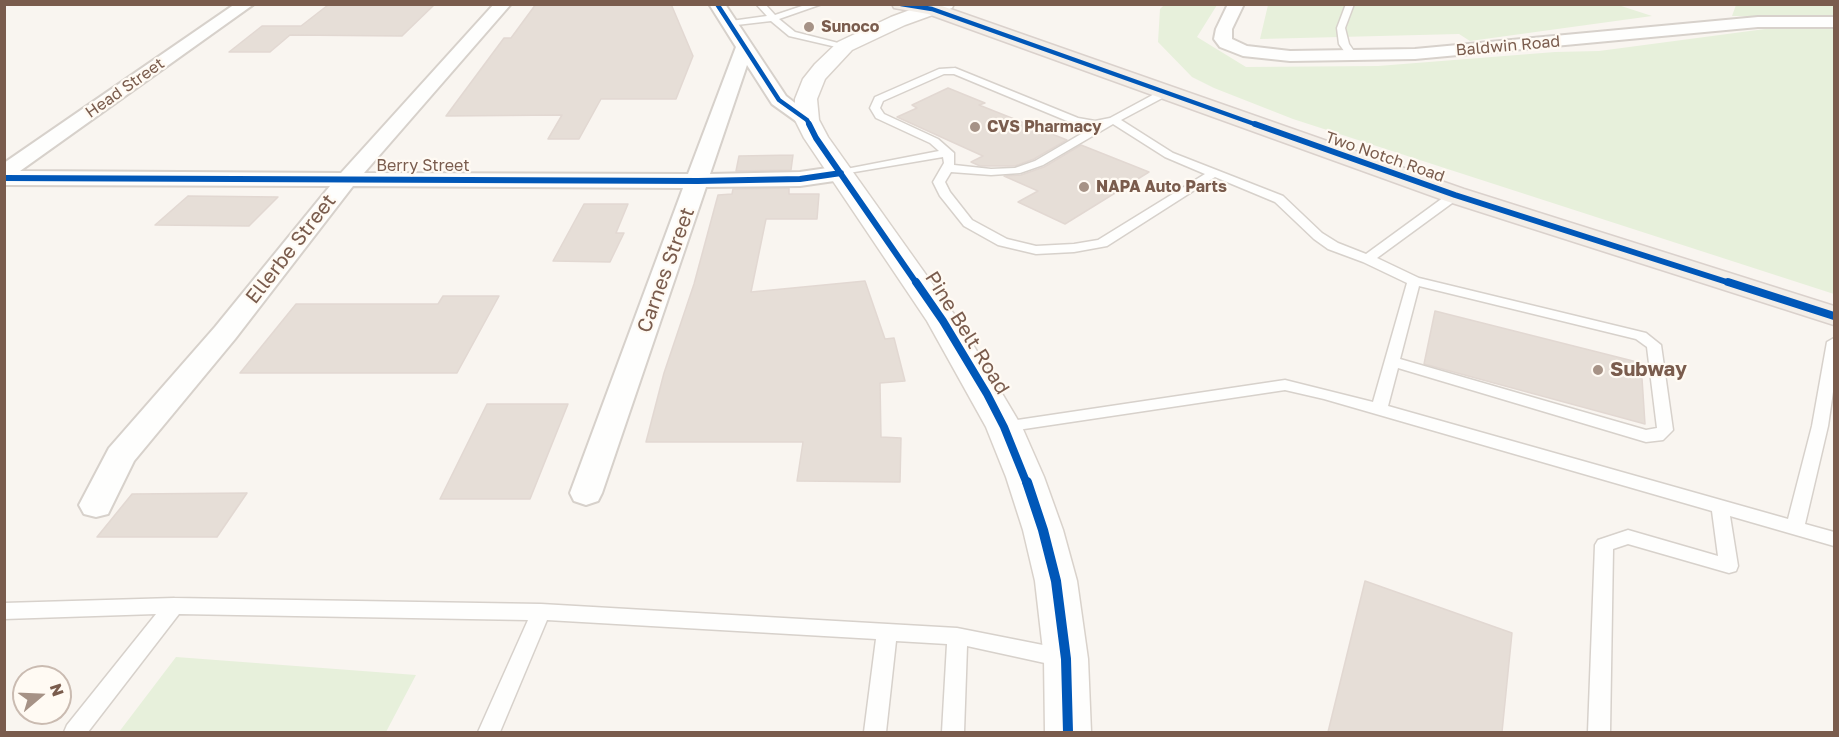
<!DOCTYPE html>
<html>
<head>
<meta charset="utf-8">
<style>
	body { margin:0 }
	#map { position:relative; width:1839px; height:737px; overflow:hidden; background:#f9f5f0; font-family:"Golos Text",sans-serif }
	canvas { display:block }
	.frame { position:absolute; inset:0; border:6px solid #7a5c4d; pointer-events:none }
	.north { position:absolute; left:12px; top:665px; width:60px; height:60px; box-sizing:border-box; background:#fffaf3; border:2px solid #cabbb1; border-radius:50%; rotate:71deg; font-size:16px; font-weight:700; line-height:24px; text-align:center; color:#7a5c4d }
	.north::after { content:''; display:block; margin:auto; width:21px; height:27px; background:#a69286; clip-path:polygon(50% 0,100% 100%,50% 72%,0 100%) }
</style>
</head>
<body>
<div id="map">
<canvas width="1839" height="737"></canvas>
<div class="frame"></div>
<div class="north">N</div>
</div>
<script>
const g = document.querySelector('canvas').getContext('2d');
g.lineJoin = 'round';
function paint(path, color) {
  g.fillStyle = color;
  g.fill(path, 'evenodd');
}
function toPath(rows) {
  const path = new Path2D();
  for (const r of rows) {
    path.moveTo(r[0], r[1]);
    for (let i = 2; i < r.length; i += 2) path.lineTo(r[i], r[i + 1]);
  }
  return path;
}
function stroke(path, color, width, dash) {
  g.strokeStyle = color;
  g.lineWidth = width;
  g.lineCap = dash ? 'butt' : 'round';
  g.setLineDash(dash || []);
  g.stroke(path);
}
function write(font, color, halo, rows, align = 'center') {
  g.font = font + ' "Golos Text",sans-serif';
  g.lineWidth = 4.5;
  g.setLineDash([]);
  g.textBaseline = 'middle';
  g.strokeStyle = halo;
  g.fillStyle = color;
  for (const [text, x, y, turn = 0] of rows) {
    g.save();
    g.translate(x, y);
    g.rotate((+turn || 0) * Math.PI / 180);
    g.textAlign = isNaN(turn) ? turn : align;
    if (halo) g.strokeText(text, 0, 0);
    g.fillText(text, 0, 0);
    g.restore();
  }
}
paint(toPath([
	[1165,4,1217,5,1197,37,1246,67,1378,66,1555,52,1599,51,1780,27,1834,28,1834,294,1293,119,1214,88,1192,77,1158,42,1160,9],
	[1615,4,1652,16,1470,41,1459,34,1260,39,1268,5],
	[1736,5,1834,5,1834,18,1732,16],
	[176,657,416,675,386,732,119,732]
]), '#e7f0db');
const building = toPath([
	[536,4,671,4,693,56,676,99,601,99,579,139,548,139,562,115,446,116,504,38,511,38,536,4],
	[328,5,434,5,402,36,290,35,270,52,229,52,262,26,301,26,328,5],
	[948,88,985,103,979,105,1067,140,1034,159,1015,166,980,166,971,162,983,156,897,117,917,108,912,105,948,88],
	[1081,145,1149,172,1065,224,1018,202,1038,191,1004,176,1021,175,1044,167,1081,145],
	[793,155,791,170,736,171,739,156,793,155],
	[789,188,789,194,819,194,817,219,766,219,751,292,865,281,885,339,894,338,905,381,880,383,881,437,901,438,900,482,797,481,803,442,646,442,664,373,694,284,718,195,732,194,733,189,789,188],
	[188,196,278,197,249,226,155,225,188,196],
	[584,204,628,204,616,233,624,233,610,262,553,261,584,204],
	[443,296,499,296,457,373,240,373,296,304,438,304,443,296],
	[1435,311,1641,363,1645,424,1424,364,1435,311],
	[487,404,568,404,530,499,440,499,487,404],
	[247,493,217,537,97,537,132,494,247,493],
	[1365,581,1512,633,1502,732,1328,732,1365,581]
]);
paint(building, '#e6ded7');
stroke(building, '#e2d8d2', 1.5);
const lane = toPath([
	[756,4,765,4,775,15,808,4,822,4,779,19,795,32,850,46,845,49,789,36,771,21,728,26,728,22,731,21,767,16,756,4],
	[1346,4,1354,4,1345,28,1349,44,1358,57,1353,60,1350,59,1339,44,1337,28,1346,4],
	[955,68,1078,118,1095,121,1110,118,1160,91,1168,91,1168,95,1121,120,1173,153,1283,196,1322,233,1338,243,1366,254,1451,192,1459,192,1459,198,1377,258,1419,278,1646,333,1661,345,1673,430,1663,440,1646,442,1398,368,1388,406,1788,519,1812,426,1827,342,1834,338,1834,385,1828,426,1805,524,1834,532,1834,546,1730,516,1738,566,1736,571,1729,573,1628,544,1613,549,1610,732,1588,732,1595,545,1598,540,1628,530,1718,556,1712,511,1324,399,1285,390,1004,432,998,431,996,427,998,423,1004,422,1285,380,1373,402,1407,283,1363,262,1328,249,1314,239,1275,202,1215,177,1107,246,1074,252,1036,254,998,245,964,226,940,196,933,182,944,163,943,157,837,175,837,171,841,170,939,151,930,143,876,118,870,108,875,97,939,69,955,68],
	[944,74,954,74,1072,123,1093,127,1035,161,1015,168,991,169,954,165,954,153,938,139,884,114,880,108,883,101,944,74],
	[1113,124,1165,157,1205,174,1098,240,1074,244,1036,246,1007,239,972,220,950,192,945,182,951,172,991,175,1020,173,1043,165,1113,124],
	[1419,286,1636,339,1647,347,1657,428,1646,430,1400,359,1419,286],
	[174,598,541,604,957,628,1063,649,1070,652,1073,658,1070,664,1063,667,967,646,964,732,942,732,947,644,896,641,886,732,864,732,876,639,547,620,500,732,478,732,528,620,179,614,88,732,64,732,67,725,156,614,4,619,4,603,174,598]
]);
const street = toPath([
	[235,4,254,4,20,171,341,173,494,4,511,4,364,173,688,174,736,47,709,4,725,4,786,96,817,120,814,124,800,124,772,104,747,65,710,174,800,172,841,166,849,168,852,173,849,178,841,180,800,186,706,187,602,493,598,501,586,505,574,501,570,493,683,188,353,186,235,339,134,461,108,514,96,517,84,514,79,505,109,448,215,327,330,186,4,185,4,163,235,4],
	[1228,4,1244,4,1232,29,1232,39,1247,46,1290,51,1415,49,1758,17,1834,17,1834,27,1758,27,1415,59,1290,61,1243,56,1220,47,1214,39,1216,29,1228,4]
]);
const secondary = toPath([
	[926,4,954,4,952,8,905,25,852,50,825,79,817,99,819,120,828,137,959,321,1022,427,1044,477,1063,530,1077,581,1088,659,1091,732,1045,732,1044,659,1035,581,1023,530,1006,477,986,427,927,321,804,138,795,120,795,99,803,79,815,64,838,42,891,17,926,4]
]);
const primary = toPath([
	[892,4,939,5,1464,189,1834,306,1834,325,1446,201,928,14,894,8,892,4]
]);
stroke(lane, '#d7d1cb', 3);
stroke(street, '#d7d1cb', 4);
stroke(secondary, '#d9d2cb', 3);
stroke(primary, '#dad1cc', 3);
paint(lane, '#fefefd');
paint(street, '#fefefd');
paint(secondary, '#fefefd');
paint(primary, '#f3eee8');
stroke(toPath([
	[717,4,779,100,807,120,810,126],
	[901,4,932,9,1260,126]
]), '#0057b8', 4.5);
stroke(toPath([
	[809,124,816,138,917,284],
	[1255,124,1455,195,1733,284],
	[4,178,698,181,800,179,841,173]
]), '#0057b8', 6);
stroke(toPath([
	[916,282,943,321,987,394,1004,427,1027,484],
	[1728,282,1834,316]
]), '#0057b8', 8);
stroke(toPath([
	[1027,482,1043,530,1056,581,1066,659,1068,732]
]), '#0057b8', 10);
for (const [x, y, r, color] of [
	[809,27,6,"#a69286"],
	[975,127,6,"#a69286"],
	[1084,187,6,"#a69286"],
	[1598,370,6,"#a69286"]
]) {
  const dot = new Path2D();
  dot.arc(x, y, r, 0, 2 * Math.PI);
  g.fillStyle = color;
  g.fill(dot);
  stroke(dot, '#fffaf3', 2);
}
write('bold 16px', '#7a5c4d', '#fffaf3', [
	["Sunoco",821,27],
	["CVS Pharmacy",987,127],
	["NAPA Auto Parts",1096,187]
], 'left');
write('16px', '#7a5c4d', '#fffaf3', [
	["Baldwin Road",1508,46,-5],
	["Head Street",125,88,-35],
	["Two Notch Road",1385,157,19],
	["Berry Street",423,166]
]);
write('20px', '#7a5c4d', '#fffaf3', [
	["Ellerbe Street",291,249,-52],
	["Carnes Street",666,270,-70],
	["Pine Belt Road",967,333,58]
]);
write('bold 20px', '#7a5c4d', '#fffaf3', [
	["Subway",1610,370]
], 'left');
</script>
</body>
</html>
